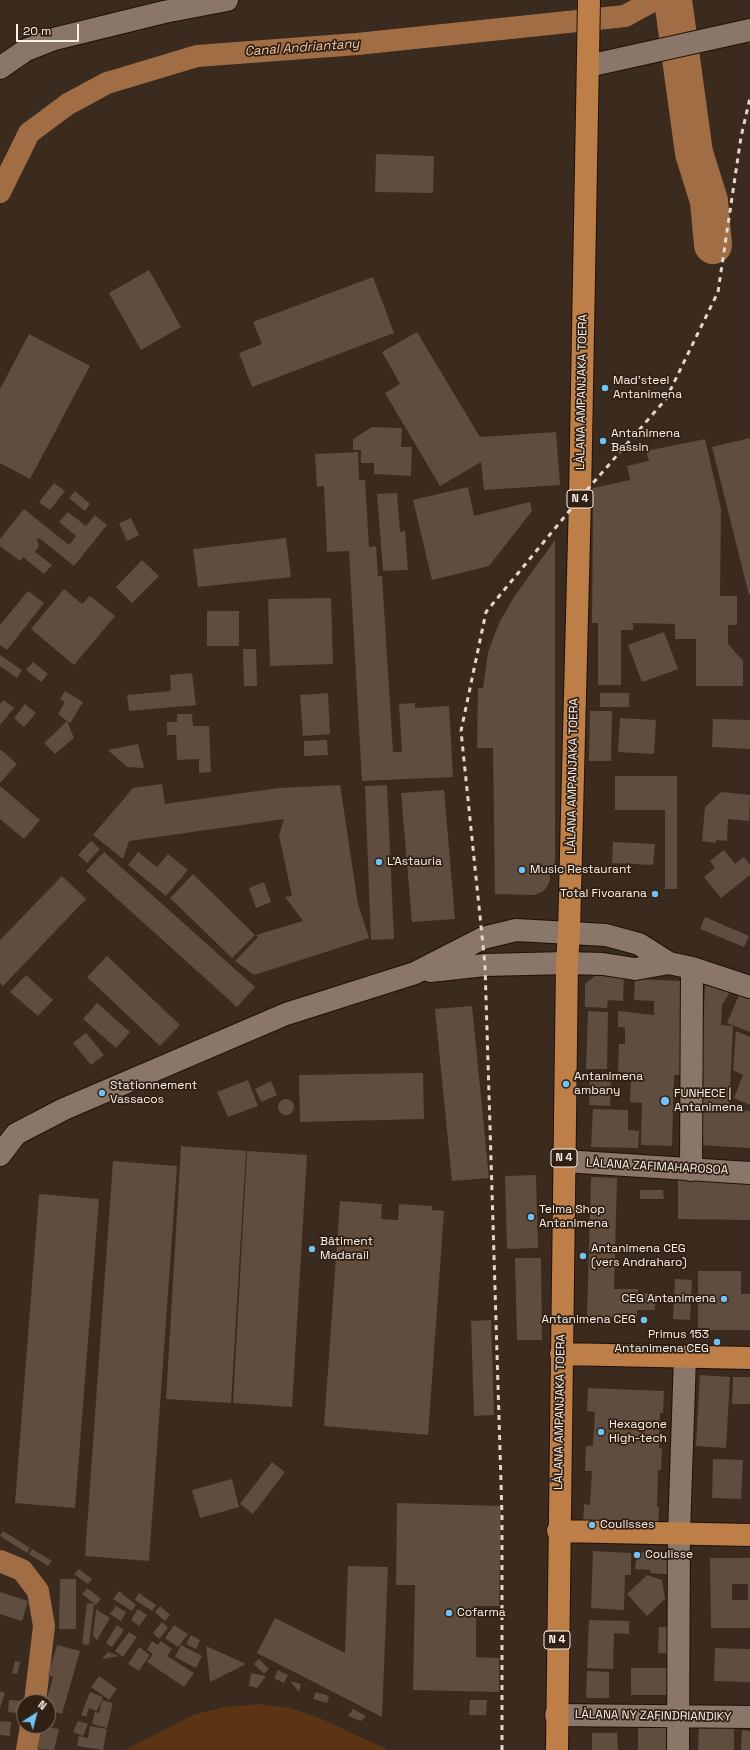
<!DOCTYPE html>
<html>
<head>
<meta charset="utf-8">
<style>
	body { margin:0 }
	#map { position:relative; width:750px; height:1750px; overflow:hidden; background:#3b2a1e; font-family:"Space Grotesk",sans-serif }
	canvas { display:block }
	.north { position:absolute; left:16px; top:1694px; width:40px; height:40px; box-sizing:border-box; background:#302014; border:1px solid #817369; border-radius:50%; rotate:36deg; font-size:11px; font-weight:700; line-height:16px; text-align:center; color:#fbf0e8 }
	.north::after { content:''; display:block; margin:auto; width:14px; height:18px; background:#70c2f4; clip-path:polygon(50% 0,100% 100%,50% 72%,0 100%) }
	.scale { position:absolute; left:16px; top:24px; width:63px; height:18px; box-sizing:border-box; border:2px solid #fbf0e8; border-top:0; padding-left:5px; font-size:12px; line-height:14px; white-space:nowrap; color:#fbf0e8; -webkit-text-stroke:3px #302014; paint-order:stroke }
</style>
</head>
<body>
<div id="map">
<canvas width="750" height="1750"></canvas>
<div class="north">N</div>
<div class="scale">20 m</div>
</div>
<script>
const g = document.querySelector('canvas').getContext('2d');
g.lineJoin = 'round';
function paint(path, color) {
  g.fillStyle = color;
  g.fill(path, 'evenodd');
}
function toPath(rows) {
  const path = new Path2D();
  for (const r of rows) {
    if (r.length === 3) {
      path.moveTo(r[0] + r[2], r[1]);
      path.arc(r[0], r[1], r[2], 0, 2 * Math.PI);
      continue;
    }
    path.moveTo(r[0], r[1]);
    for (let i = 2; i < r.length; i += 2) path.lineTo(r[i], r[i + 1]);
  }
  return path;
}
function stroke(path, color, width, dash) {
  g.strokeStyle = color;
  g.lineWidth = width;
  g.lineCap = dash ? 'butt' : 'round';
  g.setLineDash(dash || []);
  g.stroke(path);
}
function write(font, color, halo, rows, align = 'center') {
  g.font = font + ' "Space Grotesk",sans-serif';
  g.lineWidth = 3.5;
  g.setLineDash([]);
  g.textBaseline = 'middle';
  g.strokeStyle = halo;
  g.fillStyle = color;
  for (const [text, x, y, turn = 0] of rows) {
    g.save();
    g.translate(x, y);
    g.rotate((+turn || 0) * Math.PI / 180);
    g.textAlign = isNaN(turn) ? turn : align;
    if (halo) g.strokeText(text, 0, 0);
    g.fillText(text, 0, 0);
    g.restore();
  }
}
paint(toPath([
	[258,1704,290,1708,322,1719,388,1750,125,1750,193,1715,225,1707]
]), '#5b3413');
stroke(toPath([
	[0,192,29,133,68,104,107,83,197,56,357,44,625,16,654,0],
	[0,1561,22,1570,38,1591,44,1626,35,1702],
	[27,1750,31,1726]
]), '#a16d45', 22);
stroke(toPath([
	[673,0,694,153,709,201,713,245]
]), '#a16d45', 38);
paint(toPath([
	[376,154,434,156,433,193,375,192],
	[149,270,181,327,141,350,109,293],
	[373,277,394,333,252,387,239,353,262,344,253,322],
	[417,332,480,437,556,432,560,485,484,490,481,462,440,486,385,393,400,384,382,352],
	[29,334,90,366,30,479,0,463,0,389],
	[372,427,402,428,401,447,412,447,411,476,374,474,374,463,361,463,361,450,353,450,353,439],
	[750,438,750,595,749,595,712,447],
	[705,439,721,509,720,596,737,596,737,625,728,625,728,644,743,661,743,686,696,686,696,639,675,639,675,624,633,623,633,630,621,630,621,685,598,685,598,623,592,623,593,507,589,489,630,480,627,466,649,461,646,451],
	[358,452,359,480,365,480,369,547,376,546,378,576,382,576,393,752,402,752,399,704,415,703,415,708,449,706,453,777,362,781,349,551,327,552,324,486,317,487,315,454],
	[54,483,65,491,50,510,39,502],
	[468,487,474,516,530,502,532,511,489,566,432,580,413,500],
	[75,491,90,504,85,511,69,498],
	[397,493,400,532,405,531,408,570,383,571,377,494],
	[24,509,69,545,76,536,59,522,68,512,86,526,95,515,107,525,74,566,39,538,37,539,39,546,35,552,52,565,44,574,23,557,20,561,0,546,0,539],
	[131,518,139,535,127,541,119,523],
	[286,538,291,577,198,587,193,549],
	[555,540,555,866,549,866,550,880,547,887,542,892,534,895,495,894,493,748,477,748,478,688,483,688,488,652,500,621,514,597],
	[142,560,159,576,132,603,116,587],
	[64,589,82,604,90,596,115,616,74,665,31,629],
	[28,591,44,603,7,650,0,645,0,625],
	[331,598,333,664,270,666,268,599],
	[207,611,239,611,239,646,207,646],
	[664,632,678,669,642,682,628,645],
	[243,649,256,649,257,686,244,686],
	[0,655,22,670,17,678,0,666],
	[33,662,48,674,41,682,26,670],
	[192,673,196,705,129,711,127,695,171,691,170,675],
	[65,691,83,702,70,723,67,721,74,738,55,754,44,743,67,721,58,714,65,702,60,699],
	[328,693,330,734,303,736,300,695],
	[600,693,629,693,629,707,600,707],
	[4,700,14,708,0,725,0,704],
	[25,704,36,713,24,727,14,718],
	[590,711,612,711,611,761,589,761],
	[177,714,192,714,193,726,209,726,211,772,199,773,199,759,177,760,176,735,167,735,167,722,177,722],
	[620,718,656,720,654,754,618,752],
	[713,719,750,720,750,749,712,747],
	[327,740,328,755,304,756,304,741],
	[138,744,144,768,127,767,108,750],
	[1,750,17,764,0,783,0,751],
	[615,776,677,776,677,889,665,889,665,810,615,810],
	[162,784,165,804,279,788,340,785,358,904,369,938,254,975,235,961,258,937,256,935,303,921,285,897,292,896,279,835,284,819,129,841,123,859,93,835,133,788],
	[387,785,394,939,371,940,365,786],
	[0,786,40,820,24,839,0,819],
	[444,790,455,919,412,922,401,793],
	[721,792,750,795,749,821,728,819,727,841,716,840,716,843,702,841,705,807],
	[91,841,100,849,87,863,78,855],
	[613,842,655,844,653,865,612,863],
	[724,850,735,864,744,857,750,865,750,875,721,898,704,877,715,868,710,861],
	[104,852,255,987,237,1007,86,871],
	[138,852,157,867,168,854,188,870,166,896,128,865],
	[193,874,255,935,232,958,170,898],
	[62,876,86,899,3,986,0,983,0,940],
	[264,882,271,902,256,908,249,888],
	[705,917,749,936,744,947,700,929],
	[107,956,180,1025,160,1046,87,977],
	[597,974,624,975,623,1001,608,1000,607,1008,585,1007,585,984],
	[26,975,53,1000,38,1016,10,992],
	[635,979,683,981,680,1075,674,1075,672,1146,641,1145,642,1103,630,1102,631,1073,618,1072,619,1044,625,1044,625,1027,618,1027,618,1011,654,1015,654,1001,634,1000],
	[705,984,734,985,722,1005,721,1025,733,1026,729,1110,750,1111,750,1148,698,1145],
	[742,988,750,991,750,1032,727,1023],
	[97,1003,130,1032,116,1048,83,1019],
	[472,1006,489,1178,452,1181,435,1009],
	[588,1011,608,1012,607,1069,586,1069],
	[736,1031,750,1037,750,1105,734,1098,743,1075,733,1070],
	[86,1033,104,1055,91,1065,73,1043],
	[423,1073,424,1119,300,1122,299,1075],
	[590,1074,611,1074,610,1106,589,1105],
	[248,1080,258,1106,228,1117,217,1092],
	[271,1081,277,1095,261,1102,255,1089],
	[286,1107,8],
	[593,1109,628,1110,628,1130,639,1131,638,1148,591,1147],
	[181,1146,246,1151,231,1403,166,1399],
	[247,1151,307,1155,292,1407,233,1403],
	[113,1161,177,1166,149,1561,85,1556],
	[536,1175,538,1248,507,1249,505,1176],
	[591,1177,617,1178,614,1289,638,1289,638,1293,655,1294,655,1310,637,1310,637,1318,587,1317],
	[678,1177,750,1178,750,1220,678,1219],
	[640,1190,663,1190,664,1199,640,1199],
	[39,1194,99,1199,75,1508,15,1503],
	[340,1201,382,1204,381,1219,398,1220,399,1204,432,1206,432,1210,444,1211,428,1435,324,1426],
	[515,1258,541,1258,542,1340,517,1340],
	[698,1271,741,1271,741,1294,750,1294,750,1330,698,1330],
	[675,1279,692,1280,690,1320,673,1319],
	[491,1320,494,1415,474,1416,471,1321],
	[700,1375,730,1377,726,1448,696,1446],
	[733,1377,750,1377,750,1404,732,1404],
	[588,1388,664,1391,663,1413,660,1413,659,1448,662,1448,661,1470,658,1470,657,1507,659,1507,658,1531,583,1528,584,1504,590,1505,592,1471,585,1471,586,1446,593,1446,595,1412,587,1411],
	[713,1459,743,1460,741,1499,712,1498],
	[272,1462,285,1472,253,1514,240,1504],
	[232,1479,239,1507,200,1518,192,1490],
	[397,1503,501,1506,499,1606,476,1606,476,1657,499,1658,499,1692,413,1690,415,1585,396,1585],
	[3,1531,30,1548,27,1553,0,1536],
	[32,1549,52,1561,48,1566,29,1554],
	[593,1551,631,1553,631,1575,625,1575,624,1610,591,1608],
	[637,1552,662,1553,662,1560,677,1561,676,1575,650,1573,651,1570,635,1569],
	[710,1558,750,1558,750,1628,711,1628],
	[732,1584,748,1584,748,1600,732,1600],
	[348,1566,388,1567,382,1717,257,1653,275,1618,345,1653],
	[79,1569,92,1579,88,1584,74,1574],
	[647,1575,662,1580,665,1599,647,1616,627,1594],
	[60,1579,76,1579,76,1629,59,1629],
	[87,1588,101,1599,96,1605,82,1594],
	[119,1591,136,1605,132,1611,113,1599],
	[0,1592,28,1601,22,1621,0,1614],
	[139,1593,156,1605,152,1611,135,1600],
	[87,1603,94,1604,89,1645,82,1644],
	[116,1606,126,1612,121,1621,110,1614],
	[160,1606,170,1615,165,1621,155,1612],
	[96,1609,110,1618,97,1640,93,1636],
	[138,1609,147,1615,139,1626,131,1620],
	[589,1620,629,1621,629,1634,614,1633,613,1669,587,1668],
	[162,1622,168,1628,159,1639,153,1633],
	[117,1625,124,1630,112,1647,106,1643],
	[174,1625,188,1634,178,1647,165,1638],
	[659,1627,677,1628,675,1654,658,1653],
	[129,1632,137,1637,123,1657,115,1651],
	[191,1635,200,1640,196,1649,186,1644],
	[152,1641,158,1645,161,1641,172,1649,167,1656,194,1673,184,1687,147,1662,153,1654,147,1650],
	[57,1645,80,1651,62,1714,48,1710,48,1702,46,1702,53,1677,48,1675],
	[181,1645,202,1656,196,1668,175,1657],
	[206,1646,246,1664,210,1682],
	[139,1647,150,1655,139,1671,128,1664],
	[715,1648,750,1649,750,1682,714,1681],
	[108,1652,119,1656,102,1659],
	[259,1659,269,1669,264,1674,254,1664],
	[15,1661,20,1662,17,1674,12,1673],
	[631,1668,673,1668,673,1695,631,1695],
	[278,1670,288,1675,284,1683,274,1678],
	[587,1671,609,1672,609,1698,586,1698],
	[251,1673,266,1676,257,1688,249,1686],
	[99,1676,117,1689,109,1700,91,1687],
	[290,1681,301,1684,299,1692],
	[0,1691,5,1693,0,1708],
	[90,1692,103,1697,97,1711,89,1708,86,1717,81,1715],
	[316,1692,329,1696,327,1703,313,1699],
	[9,1700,24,1701,24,1714,8,1712],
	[102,1700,113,1703,107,1728,92,1724,95,1712,99,1713],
	[470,1700,487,1700,486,1715,469,1715],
	[353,1709,366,1716,361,1721,348,1716],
	[0,1721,11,1722,10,1736,0,1735],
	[78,1721,88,1724,83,1736,73,1732],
	[42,1726,59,1729,54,1750,37,1749],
	[90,1726,107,1729,103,1750,77,1746,79,1736,88,1738],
	[699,1727,734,1728,734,1750,698,1750],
	[638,1728,675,1728,675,1750,638,1750],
	[742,1730,750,1731,750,1750,741,1750],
	[592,1733,617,1733,618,1750,592,1750]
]), '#5f4d3f');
const minor = toPath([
	[588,66,750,30],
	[0,68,26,50,54,39,164,12,227,0],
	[430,971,485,965,567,963,603,964,635,969,669,963],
	[0,1155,16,1134,64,1109,286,1014,415,973,483,938,516,930,606,935,639,944,669,963,692,968,750,987],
	[564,1161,750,1173],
	[691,1170,692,968],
	[556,1715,750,1717],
	[678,1750,679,1533,685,1357]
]);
const major = toPath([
	[561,1354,750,1358],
	[558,1531,750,1535],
	[557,1750,567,963,569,932,580,498,589,0]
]);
stroke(minor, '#211207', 24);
stroke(major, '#211207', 24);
stroke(minor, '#8b7769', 22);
stroke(major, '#bd7e48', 22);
stroke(toPath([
	[502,1750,502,1515,485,965,461,731,486,612,580,498,666,399,718,292,741,137,750,98]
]), '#e2d7ce', 3, [5, 5]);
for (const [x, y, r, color] of [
	[605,388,4,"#70c2f4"],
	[603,441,4,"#70c2f4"],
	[379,862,4,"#70c2f4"],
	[522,870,4,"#70c2f4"],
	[655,894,4,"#70c2f4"],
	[566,1084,4,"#70c2f4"],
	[102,1093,4,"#70c2f4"],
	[665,1101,5,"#70c2f4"],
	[531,1217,4,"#70c2f4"],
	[312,1249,4,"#70c2f4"],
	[583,1256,4,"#70c2f4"],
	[724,1299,4,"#70c2f4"],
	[644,1320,4,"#70c2f4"],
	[717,1342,4,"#70c2f4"],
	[601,1432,4,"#70c2f4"],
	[592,1525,4,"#70c2f4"],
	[637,1555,4,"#70c2f4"],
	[449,1613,4,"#70c2f4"]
]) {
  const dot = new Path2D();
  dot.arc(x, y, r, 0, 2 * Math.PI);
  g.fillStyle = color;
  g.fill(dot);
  stroke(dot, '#302014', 1.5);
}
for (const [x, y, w] of [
	[580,499,26],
	[564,1158,26],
	[557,1640,26]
]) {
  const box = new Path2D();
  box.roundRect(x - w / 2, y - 9, w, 18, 3);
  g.fillStyle = '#302014';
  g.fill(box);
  stroke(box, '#fbf0e8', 1);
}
write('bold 11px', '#fbf0e8', null, [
	["N 4",580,499],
	["N 4",564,1158],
	["N 4",557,1640]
]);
write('12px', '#fbf0e8', '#302014', [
	["Mad'steel",613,381],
	["Antanimena",613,395],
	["Antanimena",611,434],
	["Bassin",611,448],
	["L'Astauria",387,862],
	["Music Restaurant",530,870],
	["Total Fivoarana",647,894,"right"],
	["Antanimena",574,1077],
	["ambany",574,1091],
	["Stationnement",110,1086],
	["Vassacos",110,1100],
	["FUNHECE |",674,1094],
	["Antanimena",674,1108],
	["Telma Shop",539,1210],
	["Antanimena",539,1224],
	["Bâtiment",320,1242],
	["Madarail",320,1256],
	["Antanimena CEG",591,1249],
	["(vers Andraharo)",591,1263],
	["CEG Antanimena",716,1299,"right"],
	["Antanimena CEG",636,1320,"right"],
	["Primus 153",709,1335,"right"],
	["Antanimena CEG",709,1349,"right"],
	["Hexagone",609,1425],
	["High-tech",609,1439],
	["Coulisses",600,1525],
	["Coulisse",645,1555],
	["Cofarma",457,1613]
], 'left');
write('12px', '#fbf0e8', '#302014', [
	["LÀLANA AMPANJAKA TOERA",582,392,-89],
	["LÀLANA AMPANJAKA TOERA",573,776,-89],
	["LÀLANA ZAFIMAHAROSOA",657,1167,3],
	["LÀLANA AMPANJAKA TOERA",560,1412,-89],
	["LÀLANA NY ZAFINDRIANDIKY",653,1716,1]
]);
write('italic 13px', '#f5c6a5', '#302014', [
	["Canal Andriantany",302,48,-4]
]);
</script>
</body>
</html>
